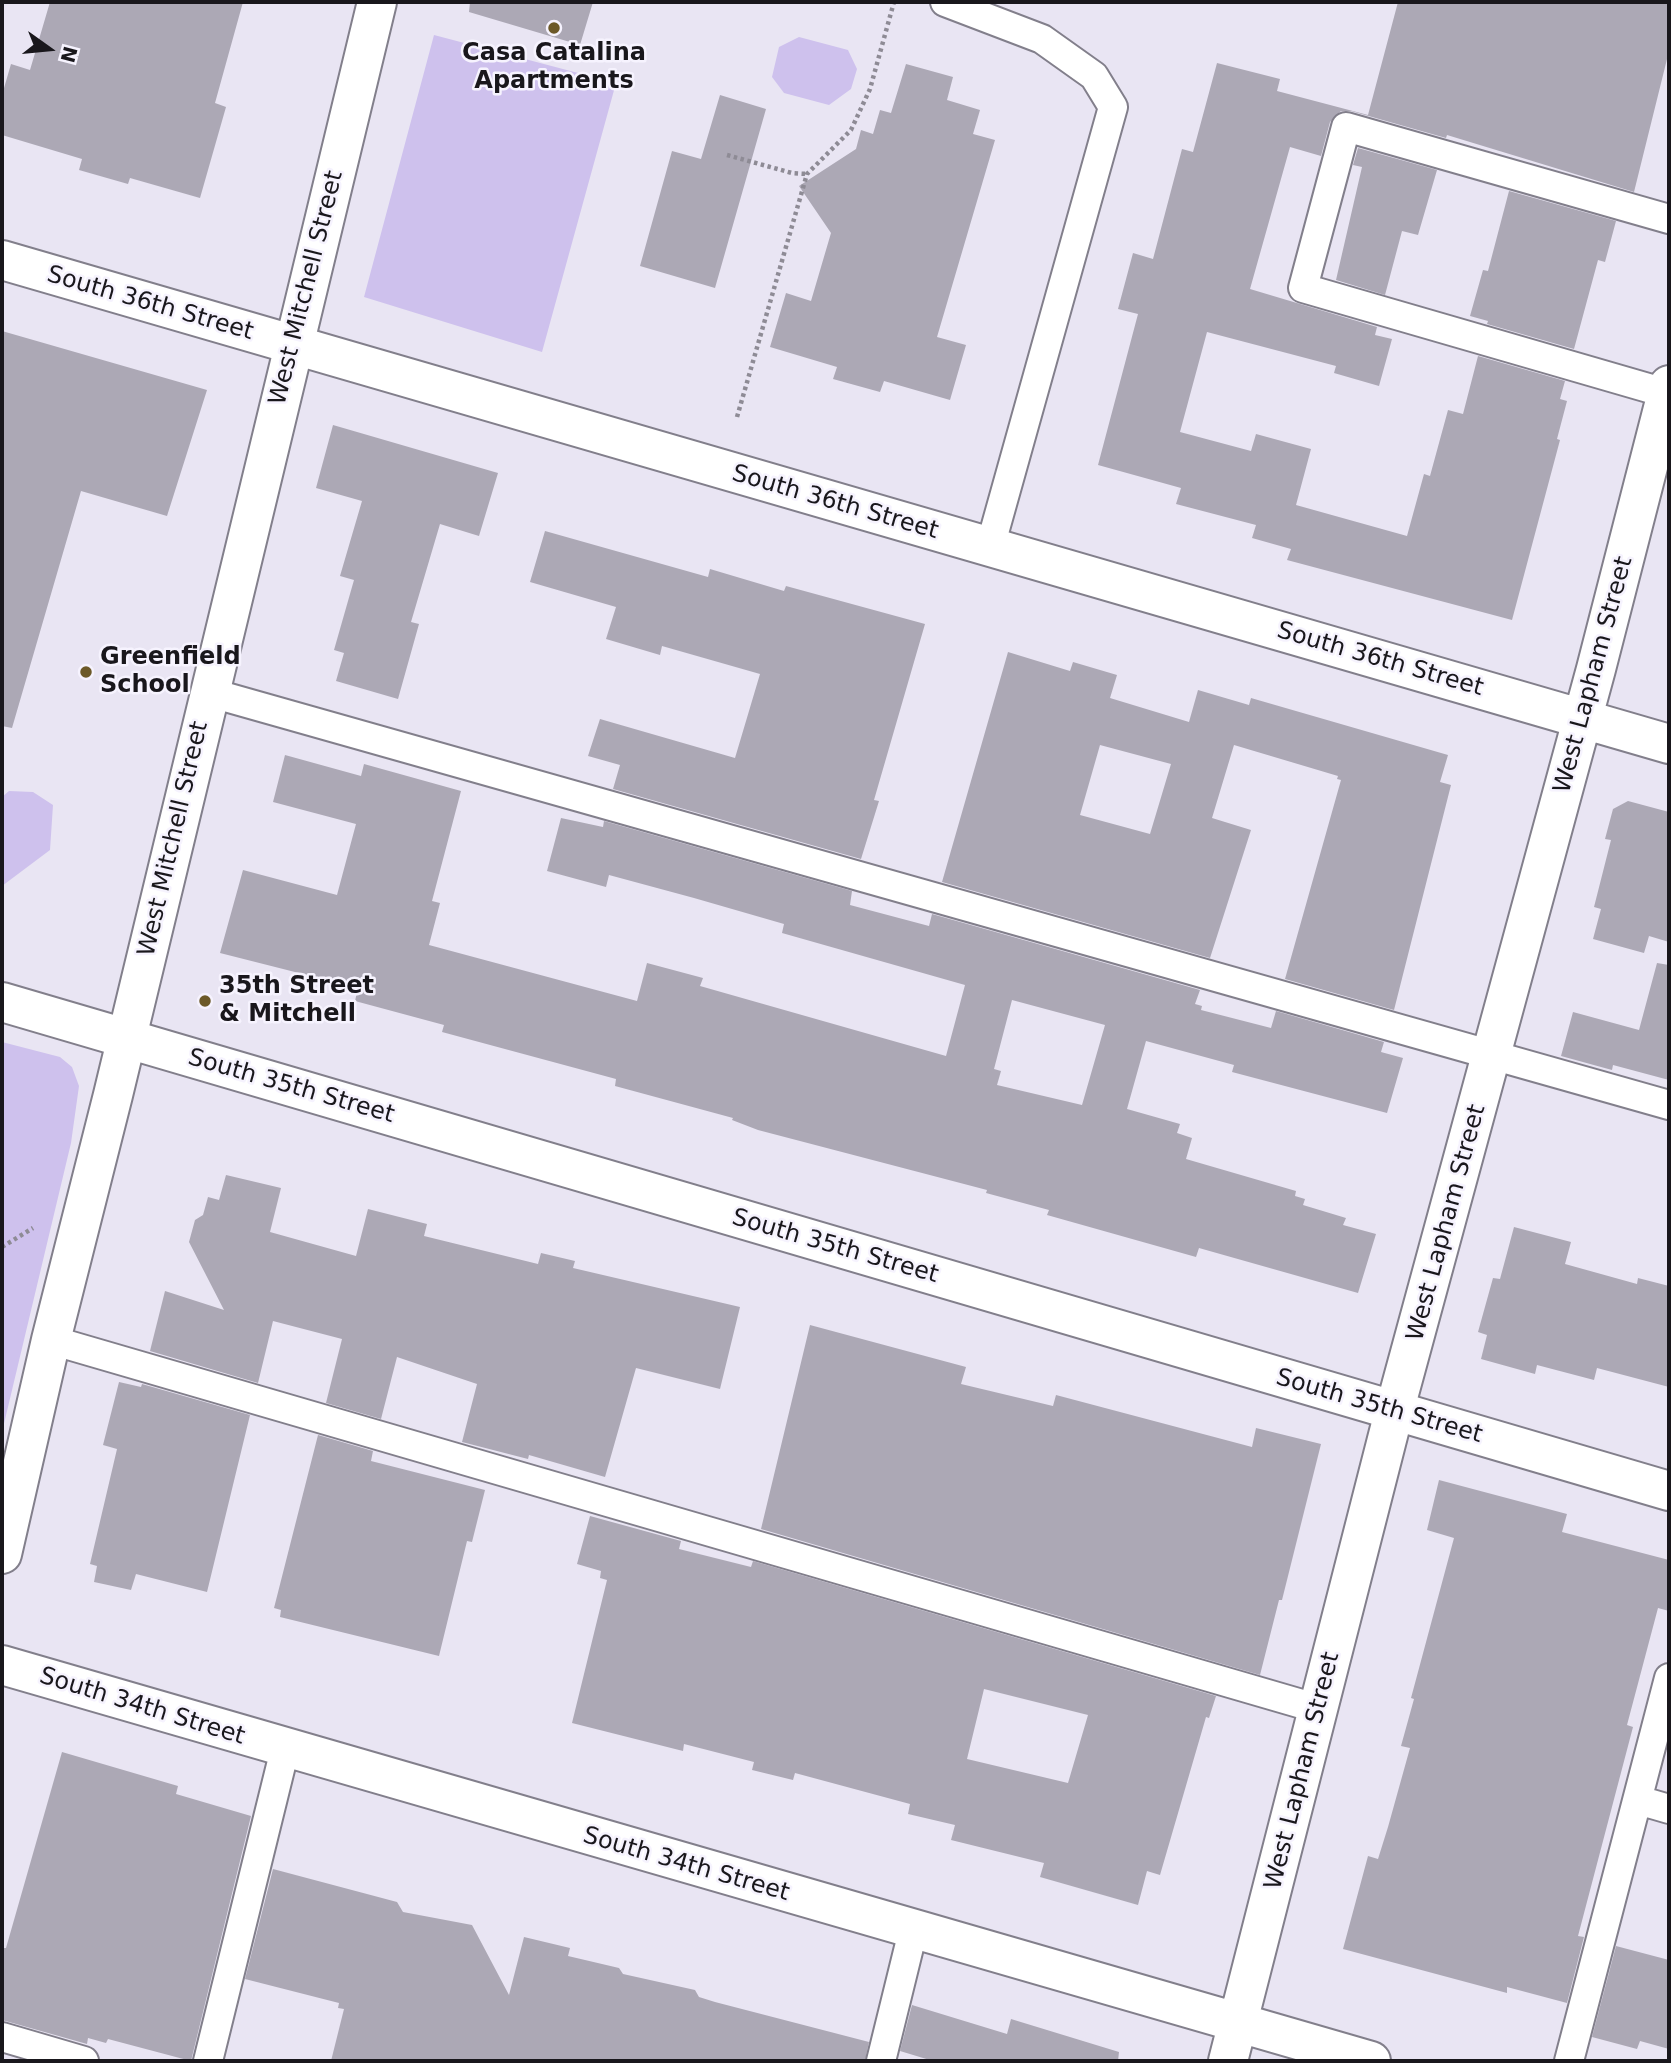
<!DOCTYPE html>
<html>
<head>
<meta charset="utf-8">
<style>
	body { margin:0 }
	#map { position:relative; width:1671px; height:2063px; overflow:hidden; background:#e9e5f3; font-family:"DejaVu Sans",sans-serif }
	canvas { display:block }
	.frame { position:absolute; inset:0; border:4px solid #19171c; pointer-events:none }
	.north { position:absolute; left:14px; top:14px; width:70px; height:70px; -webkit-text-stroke:5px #f6f3fe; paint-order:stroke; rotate:105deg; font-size:19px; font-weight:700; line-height:28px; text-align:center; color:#19171c }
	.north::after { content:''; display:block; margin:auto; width:24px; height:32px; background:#19171c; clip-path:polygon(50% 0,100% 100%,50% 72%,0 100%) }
</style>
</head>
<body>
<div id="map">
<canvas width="1671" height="2063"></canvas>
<div class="frame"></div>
<div class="north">N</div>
</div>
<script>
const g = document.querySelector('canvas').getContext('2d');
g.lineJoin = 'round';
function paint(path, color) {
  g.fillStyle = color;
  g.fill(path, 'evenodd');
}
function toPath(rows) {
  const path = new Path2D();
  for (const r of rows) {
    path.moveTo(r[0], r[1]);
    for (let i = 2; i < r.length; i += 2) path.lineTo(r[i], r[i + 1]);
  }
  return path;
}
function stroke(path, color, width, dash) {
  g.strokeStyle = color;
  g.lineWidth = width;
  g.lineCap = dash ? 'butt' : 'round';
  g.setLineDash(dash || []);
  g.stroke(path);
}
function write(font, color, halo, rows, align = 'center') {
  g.font = font + ' "DejaVu Sans",sans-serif';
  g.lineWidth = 5;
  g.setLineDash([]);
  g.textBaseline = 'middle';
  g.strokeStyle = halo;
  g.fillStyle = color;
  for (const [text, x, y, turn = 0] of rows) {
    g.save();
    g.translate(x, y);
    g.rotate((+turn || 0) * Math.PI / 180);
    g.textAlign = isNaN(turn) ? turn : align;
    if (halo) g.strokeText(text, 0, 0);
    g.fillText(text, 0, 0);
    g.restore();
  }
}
paint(toPath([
	[434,35,616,83,542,352,364,297],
	[799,37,848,50,857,69,851,89,829,105,784,93,772,77,779,47],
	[9,791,33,792,53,805,50,850,2,886,2,797],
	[2,1042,60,1057,72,1067,79,1086,71,1143,2,1432]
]), '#cec1ed');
paint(toPath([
	[50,2,243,2,215,103,226,107,200,198,130,178,128,184,79,170,82,159,2,135,2,95,11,64,30,70],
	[470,2,593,2,580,45,469,12],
	[1398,2,1669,2,1669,51,1634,192,1447,135,1446,138,1351,111,1341,111,1330,122,1321,156,1290,147,1250,289,1377,327,1375,335,1392,339,1379,386,1334,373,1336,366,1207,332,1180,432,1251,451,1256,434,1311,449,1296,505,1407,536,1424,474,1430,476,1448,410,1463,414,1478,356,1565,381,1560,399,1567,401,1557,439,1560,440,1512,620,1287,560,1291,549,1252,538,1256,525,1176,504,1181,488,1098,465,1138,314,1118,309,1133,253,1153,259,1182,149,1193,152,1217,63,1280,79,1277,91,1368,115],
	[906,64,953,77,947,100,980,110,973,134,995,140,937,337,966,345,950,400,884,381,880,392,833,379,837,367,770,347,786,293,811,301,831,233,799,186,856,149,861,130,873,134,880,110,891,113],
	[720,95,766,109,715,288,640,266,672,151,701,159],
	[1358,148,1437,170,1418,235,1402,231,1385,295,1336,280,1362,167,1353,165],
	[1509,191,1616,221,1605,262,1598,260,1574,349,1487,324,1488,321,1470,316,1483,270,1488,271],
	[2,331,207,390,167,516,81,491,12,728,2,726],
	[333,425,498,473,479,536,440,524,411,622,419,624,398,699,336,681,344,653,334,650,354,580,340,576,362,501,316,488],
	[545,531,708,577,710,569,784,591,786,586,925,624,874,800,879,801,861,859,613,789,620,765,588,756,600,719,735,758,760,674,662,646,660,655,606,639,616,607,530,582],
	[1008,652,1070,671,1073,662,1117,675,1110,698,1189,722,1198,690,1249,705,1251,698,1448,755,1440,782,1451,785,1394,1010,1285,979,1341,780,1337,779,1338,776,1234,745,1212,818,1251,830,1210,958,942,882],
	[1100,745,1171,764,1150,834,1080,815],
	[285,755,361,776,364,764,461,791,432,901,440,903,429,945,637,1001,647,963,703,978,700,986,946,1056,965,985,782,933,784,924,694,898,609,875,606,887,547,871,561,818,603,827,604,821,852,891,850,905,929,926,932,914,1200,990,1195,1004,1202,1006,1201,1010,1271,1028,1276,1011,1384,1042,1381,1052,1403,1058,1387,1113,1232,1072,1234,1065,1146,1041,1127,1109,1180,1124,1177,1133,1192,1138,1186,1159,1296,1191,1295,1196,1305,1199,1303,1205,1346,1218,1343,1225,1376,1234,1358,1293,1199,1248,1196,1257,1047,1215,1049,1210,986,1193,987,1190,758,1130,732,1120,733,1118,615,1086,616,1079,442,1032,444,1025,355,1001,358,988,220,953,243,870,337,895,356,824,273,802],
	[1012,1000,1105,1025,1082,1105,997,1085,1001,1071,994,1069],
	[1628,801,1669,812,1669,942,1649,936,1644,953,1593,939,1601,909,1594,907,1611,840,1605,839,1613,809],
	[1657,963,1669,965,1669,1080,1613,1065,1612,1070,1561,1056,1573,1012,1639,1030],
	[226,1175,281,1188,270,1232,356,1256,368,1209,427,1224,424,1236,538,1264,541,1253,575,1261,573,1268,740,1307,720,1389,636,1368,605,1477,529,1455,528,1459,462,1442,477,1384,397,1357,381,1419,326,1403,342,1339,273,1321,258,1383,150,1351,165,1291,224,1310,189,1242,195,1220,203,1215,208,1197,219,1200],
	[1514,1227,1571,1242,1565,1264,1637,1284,1638,1278,1669,1286,1669,1387,1597,1368,1594,1380,1537,1365,1535,1374,1481,1359,1487,1335,1478,1332,1493,1278,1500,1279],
	[810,1325,966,1367,961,1384,1053,1406,1056,1395,1252,1447,1256,1428,1321,1444,1282,1600,1279,1600,1260,1675,761,1529],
	[119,1382,141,1387,142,1384,250,1415,207,1592,136,1574,131,1590,94,1582,97,1566,90,1564,117,1449,103,1445],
	[318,1435,373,1451,371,1461,485,1490,472,1542,467,1541,439,1656,280,1617,281,1610,274,1608],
	[1439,1480,1567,1514,1562,1532,1669,1560,1669,1611,1658,1608,1627,1725,1633,1727,1578,1936,1584,1937,1567,2003,1507,1987,1507,1993,1343,1949,1368,1856,1378,1859,1388,1827,1410,1748,1401,1746,1414,1699,1411,1698,1454,1538,1427,1530],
	[590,1516,681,1541,679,1549,751,1567,753,1561,1216,1696,1209,1718,1206,1717,1160,1875,1147,1871,1138,1905,1040,1877,1044,1863,951,1840,955,1825,908,1814,910,1804,795,1773,793,1780,752,1770,754,1762,684,1744,683,1751,572,1723,607,1580,600,1578,601,1571,577,1564],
	[984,1689,1088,1715,1068,1783,967,1759],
	[62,1752,178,1786,176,1794,251,1816,191,2061,108,2039,106,2043,88,2038,87,2044,2,2020,2,1948,6,1948],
	[273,1869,397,1902,403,1912,472,1925,509,1995,524,1937,570,1948,568,1956,619,1968,623,1974,695,1990,699,1997,715,2002,869,2042,865,2061,331,2061,344,2009,338,2008,339,2003,245,1979],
	[1616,1946,1669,1960,1669,2049,1640,2041,1637,2049,1592,2037],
	[912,2005,1007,2034,1011,2019,1119,2052,1118,2061,933,2061,900,2051]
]), '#aca8b5');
const service = toPath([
	[945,2,1042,39,1094,76,1113,107,990,547],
	[1669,219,1346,127,1303,288,1669,394],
	[208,692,1669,1105],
	[51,1340,1319,1709],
	[1638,1800,1669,1809],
	[2,2037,84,2061],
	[208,2061,285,1749],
	[881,2061,913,1931],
	[1569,2061,1669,1678]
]);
const minor = toPath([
	[2,260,1669,744],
	[2,1665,1371,2061],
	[1228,2061,1394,1412,1596,669,1669,385]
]);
const tertiary = toPath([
	[2,1554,51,1340,113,1095,377,2]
]);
const secondary = toPath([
	[2,1002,1669,1491]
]);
stroke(service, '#827f8b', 32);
stroke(minor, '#827f8b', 42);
stroke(tertiary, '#827f8b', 42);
stroke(secondary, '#827f8b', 42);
stroke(toPath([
	[727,155,792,173,807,174],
	[737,417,807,174,851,130,870,89,894,2],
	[2,1247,33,1228]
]), '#8e8b95', 4.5, [3.5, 3.5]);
stroke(service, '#fff', 28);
stroke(minor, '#fff', 38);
stroke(tertiary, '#fff', 38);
stroke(secondary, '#fff', 38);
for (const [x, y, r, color] of [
	[554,28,7,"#6c5928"],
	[86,672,7,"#6c5928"],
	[205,1001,7,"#6c5928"]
]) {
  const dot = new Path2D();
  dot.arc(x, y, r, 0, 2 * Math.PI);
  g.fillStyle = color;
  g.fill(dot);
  stroke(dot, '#f6f3fe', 2.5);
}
write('bold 24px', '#19171c', '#f6f3fe', [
	["Casa Catalina",554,54,"center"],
	["Apartments",554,82,"center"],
	["Greenfield",100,658],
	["School",100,686],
	["35th Street",219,987],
	["& Mitchell",219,1015]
], 'left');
write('24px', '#19171c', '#f6f3fe', [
	["West Mitchell Street",307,288,-76],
	["South 36th Street",150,304,16],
	["South 36th Street",835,503,16],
	["South 36th Street",1380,660,16],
	["West Lapham Street",1594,675,-75],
	["West Mitchell Street",174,839,-77],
	["South 35th Street",291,1087,16],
	["West Lapham Street",1447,1223,-75],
	["South 35th Street",835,1247,16],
	["South 35th Street",1379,1407,16],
	["South 34th Street",142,1707,17],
	["West Lapham Street",1303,1771,-76],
	["South 34th Street",686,1865,16]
]);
</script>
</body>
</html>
